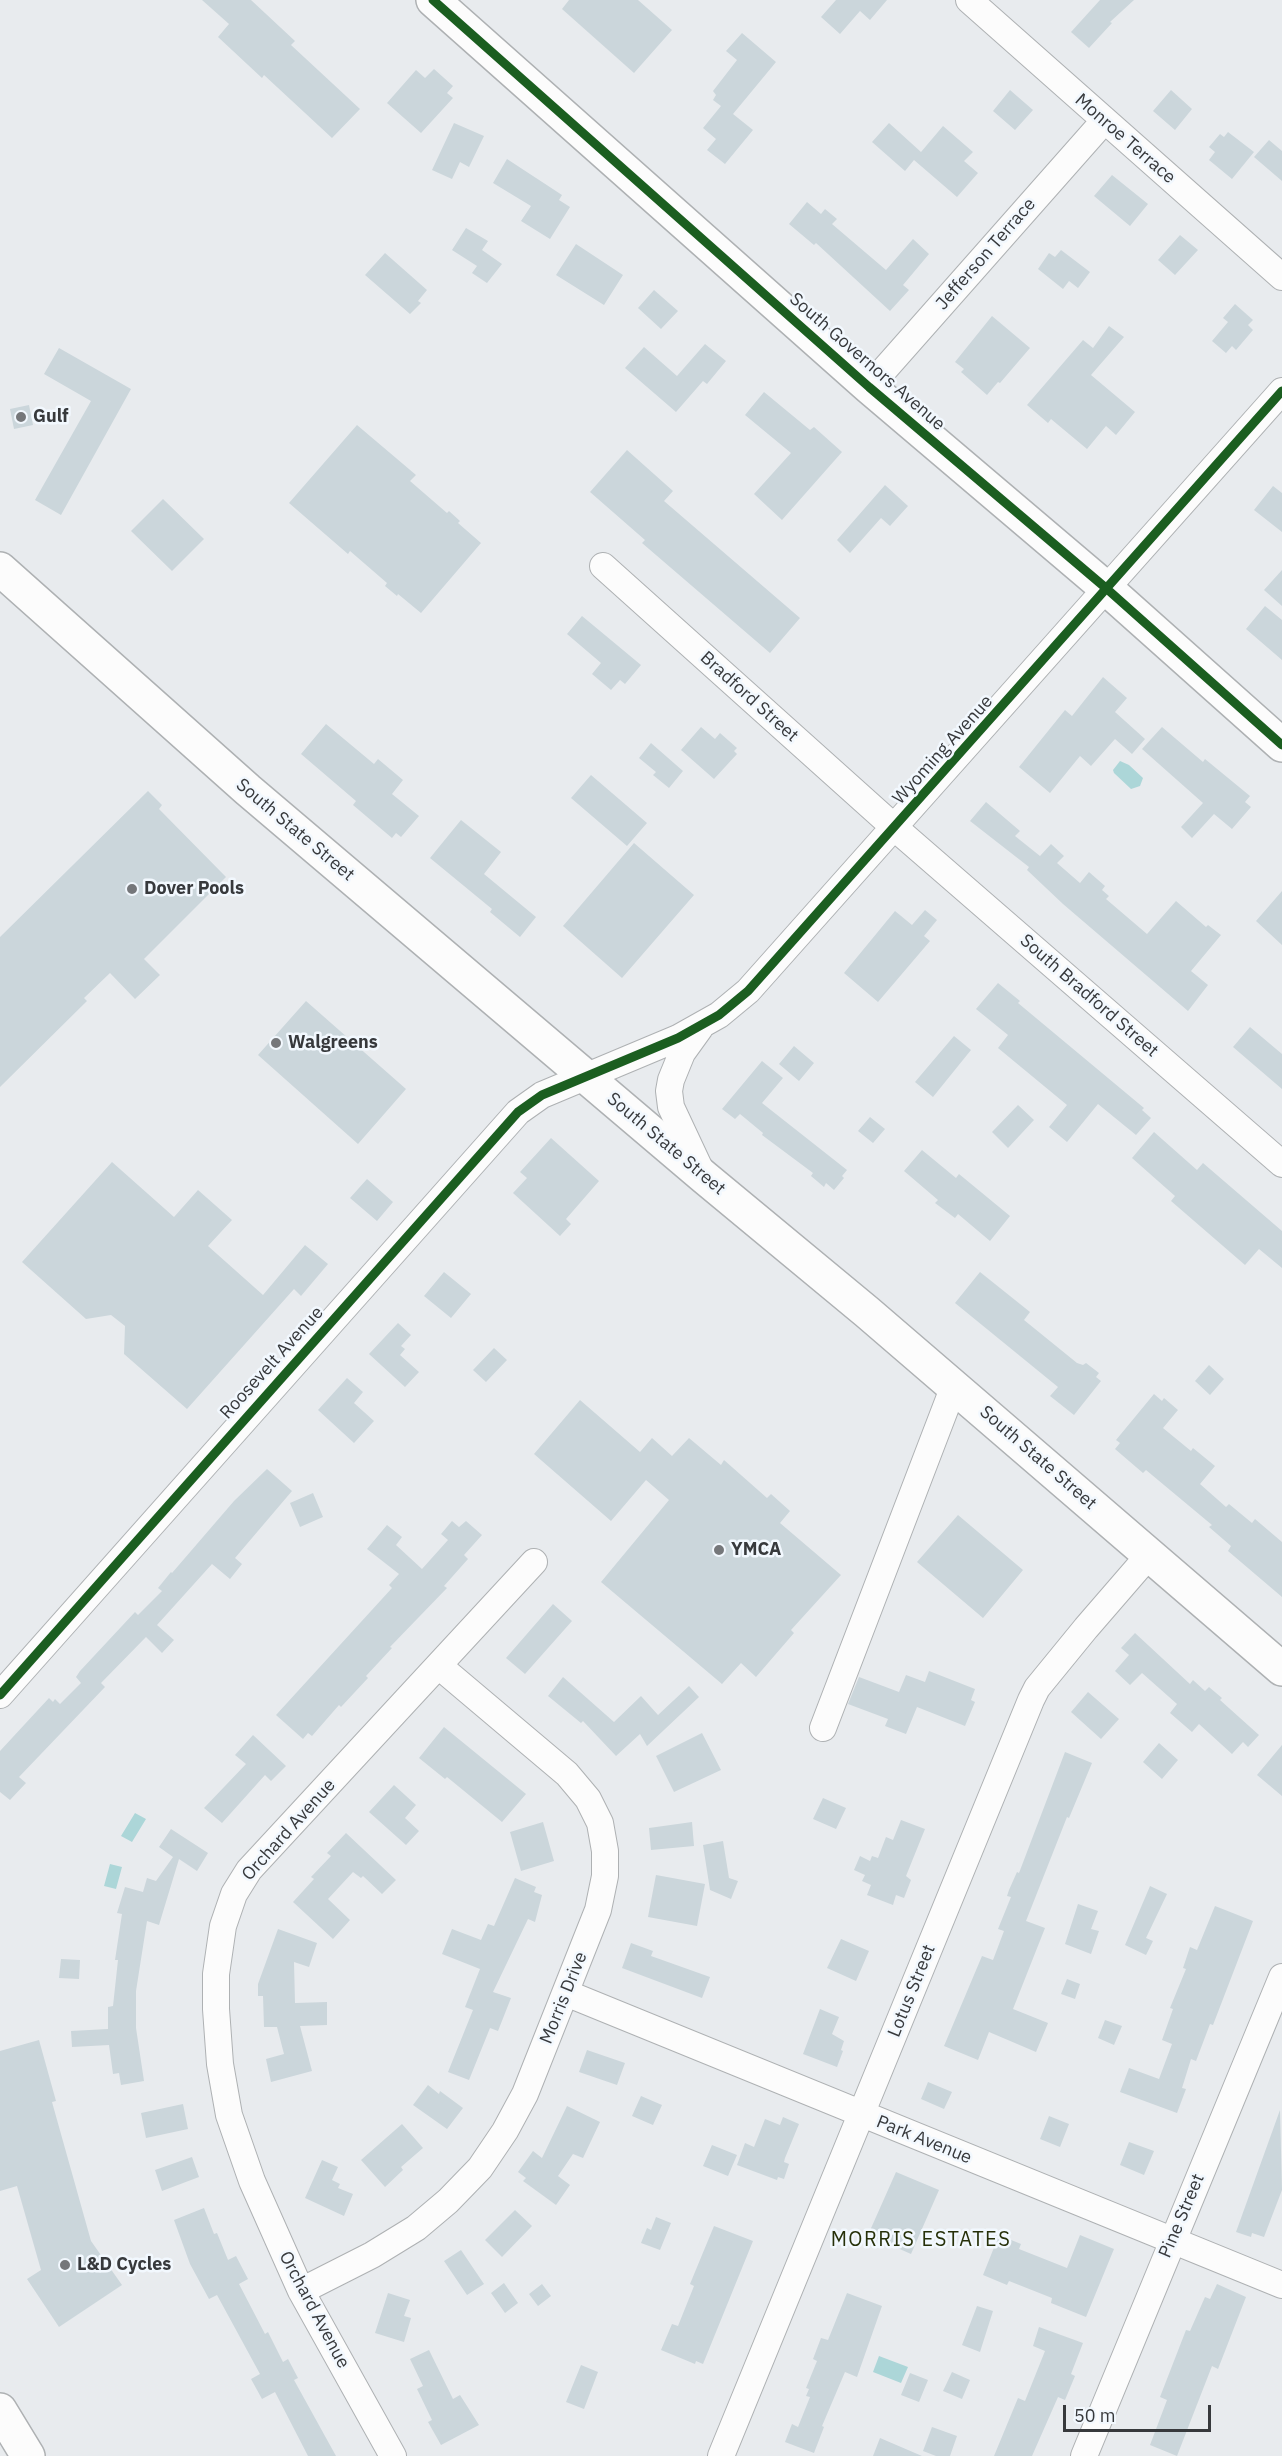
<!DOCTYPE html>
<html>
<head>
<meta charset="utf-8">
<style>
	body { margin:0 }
	#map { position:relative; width:1282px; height:2456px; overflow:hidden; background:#e8ebee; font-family:"IBM Plex Sans",sans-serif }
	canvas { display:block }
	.scale { position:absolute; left:1063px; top:2405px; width:148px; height:27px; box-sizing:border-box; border:3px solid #37393c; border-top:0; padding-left:8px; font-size:18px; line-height:21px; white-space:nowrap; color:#37393c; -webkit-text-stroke:4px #f2f8fe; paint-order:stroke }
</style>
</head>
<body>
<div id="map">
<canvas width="1282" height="2456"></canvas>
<div class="scale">50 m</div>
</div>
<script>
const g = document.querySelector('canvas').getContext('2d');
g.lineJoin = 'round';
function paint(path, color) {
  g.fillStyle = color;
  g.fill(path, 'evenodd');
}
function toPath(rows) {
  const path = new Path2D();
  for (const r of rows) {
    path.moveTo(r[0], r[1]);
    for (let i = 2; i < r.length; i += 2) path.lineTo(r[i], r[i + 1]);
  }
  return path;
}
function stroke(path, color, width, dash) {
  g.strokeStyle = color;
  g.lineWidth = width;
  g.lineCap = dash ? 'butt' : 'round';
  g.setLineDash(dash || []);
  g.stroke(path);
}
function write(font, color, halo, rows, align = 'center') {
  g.font = font + ' "IBM Plex Sans",sans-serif';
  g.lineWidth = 5;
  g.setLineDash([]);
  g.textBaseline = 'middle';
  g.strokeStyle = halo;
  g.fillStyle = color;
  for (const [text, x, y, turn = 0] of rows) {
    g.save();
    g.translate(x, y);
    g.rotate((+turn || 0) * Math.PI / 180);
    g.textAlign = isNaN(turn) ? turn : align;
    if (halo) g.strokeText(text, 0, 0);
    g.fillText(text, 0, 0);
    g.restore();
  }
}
paint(toPath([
	[1120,761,1129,765,1143,778,1140,786,1131,789,1114,773,1113,770],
	[135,1813,146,1819,132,1842,121,1836],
	[110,1864,122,1867,116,1889,104,1886],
	[879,2356,908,2367,901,2383,873,2372]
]), '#acd6d8');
paint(toPath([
	[202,0,251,0,295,41,291,45,360,109,332,138,264,75,262,78,218,37,229,24],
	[569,0,638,0,672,30,634,73,562,9],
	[836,0,887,0,870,20,860,11,840,34,821,17],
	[1100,0,1134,0,1110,22,1112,23,1089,48,1071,32],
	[742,33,776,62,733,114,753,130,725,164,707,150,716,139,703,128,721,106,713,100,716,95,713,91,737,60,726,51],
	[434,69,453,86,447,93,453,98,421,133,387,103,416,70,425,78],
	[1010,90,1033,110,1015,130,993,111],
	[1171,90,1192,109,1175,130,1153,111],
	[454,123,484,136,469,167,460,162,452,179,432,170],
	[889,123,921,152,943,126,973,152,964,161,978,173,957,197,914,160,905,171,872,142],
	[1228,132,1254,152,1232,179,1209,160,1215,152,1209,147,1220,134,1224,137],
	[1269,140,1282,151,1282,181,1254,157],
	[507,159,562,195,559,200,570,207,550,239,521,221,531,206,493,183],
	[1112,175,1148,204,1130,226,1094,196],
	[807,202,821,214,825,209,837,219,832,224,886,270,913,239,929,254,903,285,909,290,890,311,816,243,814,245,789,224],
	[466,228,488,241,482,250,502,264,487,283,472,273,477,266,452,250],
	[1180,235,1198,250,1175,275,1158,260],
	[576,244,623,275,604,305,556,275],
	[1061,250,1090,272,1078,288,1069,281,1063,289,1038,269,1049,253,1055,257],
	[385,253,427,290,418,301,421,303,410,314,365,275],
	[654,290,678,311,661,329,638,308],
	[1235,304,1253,320,1248,325,1253,330,1236,350,1232,346,1226,353,1212,341,1228,322,1223,318],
	[992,316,1030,348,1000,383,998,382,987,395,961,372,964,369,955,362],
	[1109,326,1124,337,1091,375,1135,412,1116,435,1106,426,1087,449,1051,419,1048,423,1027,405,1083,340,1093,348],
	[705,344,726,361,707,384,703,381,676,412,625,368,644,347,677,376],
	[59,348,131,389,61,515,35,500,91,401,44,374],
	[764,392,810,430,814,427,842,452,782,520,754,494,791,453,745,415],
	[29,405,33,425,14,429,10,409],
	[357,425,416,475,410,481,447,513,449,511,460,521,458,523,481,543,421,613,398,594,397,596,385,586,387,583,350,551,348,554,289,503],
	[627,450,673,491,664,501,800,618,770,653,642,543,645,540,590,492],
	[885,485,908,506,890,526,881,518,850,553,837,540],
	[1273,486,1282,493,1282,532,1254,510],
	[163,499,204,539,172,571,131,531],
	[1282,570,1282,606,1264,590],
	[1265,606,1282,620,1282,660,1246,629],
	[582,616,641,665,625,684,620,680,611,690,592,674,601,663,567,634],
	[1103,677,1127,698,1115,712,1145,739,1132,754,1115,739,1091,766,1080,756,1050,793,1019,767,1065,710,1072,716],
	[326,724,374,764,378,759,403,780,392,794,419,816,401,837,396,833,392,838,353,805,356,801,301,754],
	[701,727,715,739,720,733,737,748,734,751,737,754,714,779,681,750],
	[1162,727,1203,762,1205,759,1250,796,1245,802,1251,807,1232,829,1214,814,1192,838,1181,827,1203,803,1142,749],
	[651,743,683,771,669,788,653,775,656,772,639,758],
	[591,775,647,823,627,846,571,798],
	[148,791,162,805,159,809,226,877,144,959,160,975,135,999,110,973,84,998,87,1001,0,1087,0,937],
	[986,802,1020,831,1015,836,1040,856,1051,844,1064,856,1057,863,1080,883,1089,872,1105,886,1102,890,1109,896,1106,899,1147,934,1176,901,1206,927,1208,925,1221,935,1191,971,1208,985,1188,1011,1063,904,1027,870,1029,867,970,821],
	[461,820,501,852,484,874,536,917,520,937,490,912,492,909,430,858],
	[634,843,694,895,622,978,563,926],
	[1282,891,1282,945,1256,921],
	[925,910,937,920,924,936,930,941,878,1002,844,973,895,911,912,925],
	[998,983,1020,1001,1018,1003,1144,1108,1142,1110,1151,1118,1136,1135,1098,1104,1067,1142,1049,1127,1067,1105,998,1048,1008,1035,976,1009],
	[306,1001,406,1089,358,1144,258,1055],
	[1250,1027,1282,1054,1282,1089,1233,1047],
	[954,1036,971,1050,933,1097,915,1082],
	[794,1046,814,1063,799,1081,779,1064],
	[762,1061,783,1078,762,1103,847,1170,842,1176,844,1178,834,1190,826,1183,824,1187,811,1176,813,1173,762,1135,763,1133,740,1114,735,1119,722,1109],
	[1018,1105,1034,1120,1008,1148,992,1132],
	[870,1117,885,1129,873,1143,858,1131],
	[1154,1132,1197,1170,1203,1163,1282,1231,1282,1268,1259,1249,1245,1265,1171,1201,1175,1196,1132,1158],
	[551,1138,599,1181,566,1219,571,1224,560,1236,513,1193,527,1178,520,1172],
	[922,1150,956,1178,959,1174,1010,1216,990,1241,958,1214,955,1218,935,1203,938,1200,904,1171],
	[112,1162,174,1217,198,1190,232,1220,208,1246,263,1295,305,1245,328,1264,301,1296,294,1289,187,1409,124,1354,125,1326,111,1315,86,1319,22,1262],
	[367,1179,393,1202,377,1221,350,1198],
	[444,1272,471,1294,451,1318,424,1296],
	[980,1272,1030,1312,1024,1320,1077,1363,1083,1365,1086,1363,1099,1373,1096,1377,1101,1381,1074,1415,1050,1396,1058,1387,955,1303],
	[398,1323,411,1335,401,1346,405,1349,400,1355,419,1372,405,1387,369,1354],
	[494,1348,507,1360,486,1382,473,1370],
	[1209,1365,1224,1379,1210,1395,1195,1381],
	[347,1378,363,1392,354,1403,374,1421,354,1443,318,1410],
	[1154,1394,1162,1401,1164,1398,1178,1410,1163,1428,1191,1451,1193,1448,1215,1466,1200,1484,1226,1507,1229,1504,1252,1523,1255,1519,1282,1542,1282,1597,1228,1551,1231,1546,1209,1527,1212,1525,1146,1470,1143,1473,1115,1449,1120,1443,1116,1440],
	[580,1400,640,1452,652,1438,672,1456,689,1438,721,1465,724,1460,767,1498,771,1494,790,1511,780,1523,841,1575,791,1630,794,1633,756,1677,741,1663,722,1684,601,1582,669,1500,646,1480,611,1521,534,1454],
	[267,1469,292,1491,235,1558,242,1564,230,1579,212,1564,157,1625,174,1640,162,1653,146,1637,101,1683,105,1687,19,1777,26,1783,10,1800,0,1792,0,1751,49,1698,53,1702,55,1699,60,1704,81,1683,76,1677,80,1671,135,1612,138,1615,162,1591,158,1588,171,1572,172,1573,234,1501],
	[313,1493,323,1517,300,1527,290,1503],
	[958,1515,1023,1570,983,1618,917,1562],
	[452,1521,459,1527,466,1521,482,1535,464,1555,468,1559,444,1586,447,1588,390,1647,392,1648,366,1676,368,1678,341,1707,339,1705,312,1736,308,1733,303,1739,276,1715,392,1588,389,1585,399,1574,367,1549,387,1525,402,1537,396,1545,422,1569,448,1540,441,1534],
	[553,1604,572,1621,525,1674,506,1658],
	[1135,1633,1190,1684,1193,1680,1205,1691,1209,1687,1222,1698,1220,1700,1259,1735,1248,1747,1243,1742,1232,1754,1199,1724,1192,1732,1170,1713,1177,1704,1142,1673,1130,1685,1115,1671,1129,1655,1121,1648],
	[929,1671,975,1689,971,1700,975,1702,965,1726,917,1707,906,1734,885,1726,888,1719,848,1704,859,1677,899,1692,906,1675,925,1682],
	[563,1677,614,1722,641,1696,658,1715,689,1686,699,1697,647,1746,640,1734,616,1756,583,1721,581,1723,548,1696],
	[1088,1692,1119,1719,1101,1739,1071,1712],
	[444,1727,526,1794,502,1822,447,1777,445,1779,419,1758],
	[702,1733,721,1770,674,1792,656,1756],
	[253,1735,286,1766,271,1781,265,1775,222,1823,204,1808,246,1764,235,1755],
	[1159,1743,1178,1760,1162,1779,1143,1762],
	[1282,1745,1282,1796,1257,1775],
	[1065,1752,1092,1763,1069,1818,1067,1817,1026,1921,1045,1928,1013,2009,1048,2023,1036,2052,989,2032,978,2060,944,2046,982,1956,993,1960,1004,1931,998,1929,1011,1897,1007,1896,1009,1890,1017,1872,1019,1873],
	[394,1785,416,1805,405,1818,419,1831,406,1845,369,1812],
	[823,1798,846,1808,836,1829,813,1819],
	[901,1820,925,1829,906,1876,911,1880,904,1898,896,1895,893,1905,867,1895,871,1885,862,1881,865,1875,854,1870,860,1856,870,1861,872,1856,878,1858,886,1837,893,1840],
	[543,1822,554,1861,521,1871,510,1832],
	[692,1822,694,1846,651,1850,649,1828],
	[171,1829,208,1853,197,1871,179,1859,159,1925,147,1921,136,1991,136,2028,144,2081,121,2085,119,2073,113,2074,109,2045,72,2047,71,2031,108,2029,108,2007,113,2006,118,1960,115,1960,122,1914,117,1913,125,1887,143,1892,147,1878,156,1881,173,1857,159,1847],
	[346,1833,396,1880,382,1894,363,1876,361,1878,353,1872,328,1899,350,1920,333,1939,293,1902,314,1879,311,1877,331,1856,327,1853],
	[723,1841,729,1878,738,1881,731,1899,710,1890,703,1845],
	[656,1875,705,1884,697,1926,648,1917],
	[515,1878,536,1887,534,1892,542,1895,535,1922,528,1919,493,1992,511,1998,498,2031,490,2028,469,2080,448,2072,473,2010,465,2007,480,1969,442,1954,452,1929,481,1940,488,1924,494,1926],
	[1150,1886,1167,1894,1146,1938,1153,1941,1146,1955,1125,1945],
	[1078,1904,1098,1911,1091,1929,1099,1931,1091,1954,1065,1944],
	[1215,1906,1253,1921,1213,2025,1210,2024,1196,2061,1191,2059,1182,2088,1186,2089,1177,2113,1120,2092,1129,2068,1159,2079,1172,2044,1162,2040,1173,2009,1170,2008,1186,1969,1183,1968,1190,1947,1197,1950],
	[278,1929,317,1943,309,1967,294,1962,295,2003,327,2002,327,2025,300,2026,312,2071,271,2082,266,2059,284,2054,277,2027,264,2027,263,1996,258,1996,258,1984],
	[841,1939,869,1951,856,1981,827,1968],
	[631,1943,653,1951,651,1956,710,1977,702,1998,622,1968],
	[61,1959,80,1960,79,1979,59,1978],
	[1067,1979,1080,1984,1075,1999,1061,1994],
	[820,2009,839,2017,832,2034,844,2041,841,2050,843,2051,837,2067,803,2054],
	[1105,2020,1122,2026,1114,2045,1098,2038],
	[39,2040,56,2101,52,2102,91,2241,122,2285,59,2327,27,2279,41,2270,17,2186,0,2191,0,2051],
	[587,2050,625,2063,617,2085,579,2072],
	[928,2082,952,2092,944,2109,921,2099],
	[428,2085,439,2094,440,2091,463,2108,447,2129,413,2105],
	[641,2096,662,2105,653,2125,632,2116],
	[183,2104,188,2129,146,2138,141,2113],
	[567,2106,600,2122,583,2158,573,2154,558,2176,570,2185,556,2205,523,2181,526,2178,518,2172,533,2151,542,2158],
	[1280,2110,1282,2190,1264,2237,1252,2233,1251,2237,1236,2232],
	[1049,2116,1069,2124,1060,2147,1040,2139],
	[783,2117,799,2124,785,2158,784,2162,789,2164,784,2179,778,2177,777,2180,737,2165,745,2143,754,2147,765,2119,780,2125],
	[402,2124,423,2148,401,2167,403,2170,385,2187,361,2160],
	[1129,2142,1154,2151,1144,2175,1120,2165],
	[712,2145,737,2155,728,2176,703,2166],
	[192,2157,199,2177,162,2191,155,2170],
	[322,2160,338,2167,332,2180,340,2184,338,2188,353,2194,344,2216,305,2198],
	[896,2172,939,2190,911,2254,868,2235],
	[204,2208,214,2234,217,2233,228,2260,236,2256,248,2279,239,2284,265,2334,268,2332,283,2362,288,2359,298,2378,294,2380,336,2456,308,2456,275,2392,262,2399,251,2379,260,2374,217,2295,209,2299,190,2264,174,2220],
	[515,2210,532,2226,502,2257,485,2240],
	[656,2217,671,2223,660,2250,641,2243,647,2228,651,2230],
	[714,2226,753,2241,703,2364,696,2361,695,2364,661,2350,672,2324,678,2326,694,2286,690,2284],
	[999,2235,1021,2244,1019,2249,1067,2268,1080,2235,1114,2249,1086,2317,1051,2303,1052,2298,1009,2281,1007,2285,983,2275],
	[461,2250,484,2284,467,2295,444,2261],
	[504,2283,518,2303,505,2313,491,2293],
	[542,2284,551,2296,538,2306,529,2294],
	[1217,2284,1246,2297,1218,2369,1212,2366,1177,2456,1150,2445,1167,2400,1160,2397,1186,2330,1190,2331,1205,2297,1210,2299],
	[388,2293,410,2300,404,2316,411,2318,404,2342,375,2333],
	[847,2293,882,2306,857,2377,845,2372,822,2426,824,2427,814,2453,785,2442,792,2424,798,2427,810,2397,806,2396,809,2389,806,2388,817,2361,813,2359,821,2338,828,2340],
	[977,2306,993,2311,980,2352,962,2345],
	[1039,2327,1083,2343,1071,2374,1075,2376,1065,2400,1058,2397,1032,2456,994,2456,1018,2398,1025,2401,1045,2351,1033,2346],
	[429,2350,453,2399,460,2395,479,2425,441,2445,428,2422,432,2420,417,2389,423,2386,410,2359],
	[581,2365,598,2372,584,2409,566,2402],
	[952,2372,970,2380,962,2399,943,2391],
	[910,2373,928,2380,919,2402,901,2395],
	[932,2427,957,2436,950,2456,936,2456,923,2451],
	[880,2438,922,2456,873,2456]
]), '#cbd6db');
const minor = toPath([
	[969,0,1282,277],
	[869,387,1104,121],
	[603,566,895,828,1282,1164],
	[700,1028,682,1053,671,1080,669,1091,671,1107,701,1171],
	[0,1695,518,1112,542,1095,678,1038,719,1015,748,991,1282,391],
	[823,1728,954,1386],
	[566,1993,1282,2285],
	[301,2291,372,2255,416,2228,448,2201,480,2168,505,2131,525,2094,598,1910,605,1876,605,1851,600,1823,588,1799,567,1774,439,1666],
	[393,2456,301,2291,252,2181,229,2115,220,2064,216,2009,216,1974,223,1926,234,1894,249,1870,534,1562],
	[721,2456,1031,1700,1037,1688,1086,1628,1150,1554],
	[1084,2456,1282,1977]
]);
const major = toPath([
	[433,0,869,387,1107,589,1282,745],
	[0,569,248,790,704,1177,867,1312,1282,1669]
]);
const highway = toPath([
	[0,2410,28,2456]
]);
stroke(minor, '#aeb1b3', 28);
stroke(major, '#aeb1b3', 36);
stroke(highway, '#aeb1b3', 36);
stroke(minor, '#fcfcfc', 26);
stroke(major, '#fcfcfc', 33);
stroke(highway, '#fcfcfc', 33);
stroke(toPath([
	[433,0,869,387,1107,589,1282,745],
	[0,1695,518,1112,542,1095,678,1038,719,1015,748,991,1282,391]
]), '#1b5e20', 9);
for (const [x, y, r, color] of [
	[21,417,6,"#75777a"],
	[132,889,6,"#75777a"],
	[276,1043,6,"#75777a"],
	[719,1550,6,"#75777a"],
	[65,2265,6,"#75777a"]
]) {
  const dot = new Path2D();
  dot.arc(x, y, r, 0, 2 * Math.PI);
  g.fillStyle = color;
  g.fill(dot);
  stroke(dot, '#f2f8fe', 2);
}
write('18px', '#37393c', '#f2f8fe', [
	["Monroe Terrace",1125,139,41],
	["Jefferson Terrace",986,254,-49],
	["South Governors Avenue",867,362,41],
	["Bradford Street",749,697,42],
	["Wyoming Avenue",943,750,-48],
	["South State Street",295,830,40],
	["South Bradford Street",1089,996,41],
	["South State Street",666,1144,40],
	["Roosevelt Avenue",272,1363,-48],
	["South State Street",1038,1458,41],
	["Orchard Avenue",289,1830,-48],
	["Lotus Street",912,1991,-68],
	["Morris Drive",564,1998,-68],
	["Park Avenue",924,2140,22],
	["Pine Street",1182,2216,-67],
	["Orchard Avenue",314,2310,62]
]);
write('bold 18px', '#37393c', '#f2f8fe', [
	["Gulf",33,417],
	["Dover Pools",144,889],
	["Walgreens",288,1043],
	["YMCA",731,1550],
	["L&D Cycles",77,2265]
], 'left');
g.letterSpacing = '1.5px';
write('20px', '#263009', '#f2f8fe', [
	["MORRIS ESTATES",921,2240]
]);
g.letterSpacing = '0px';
</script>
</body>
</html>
